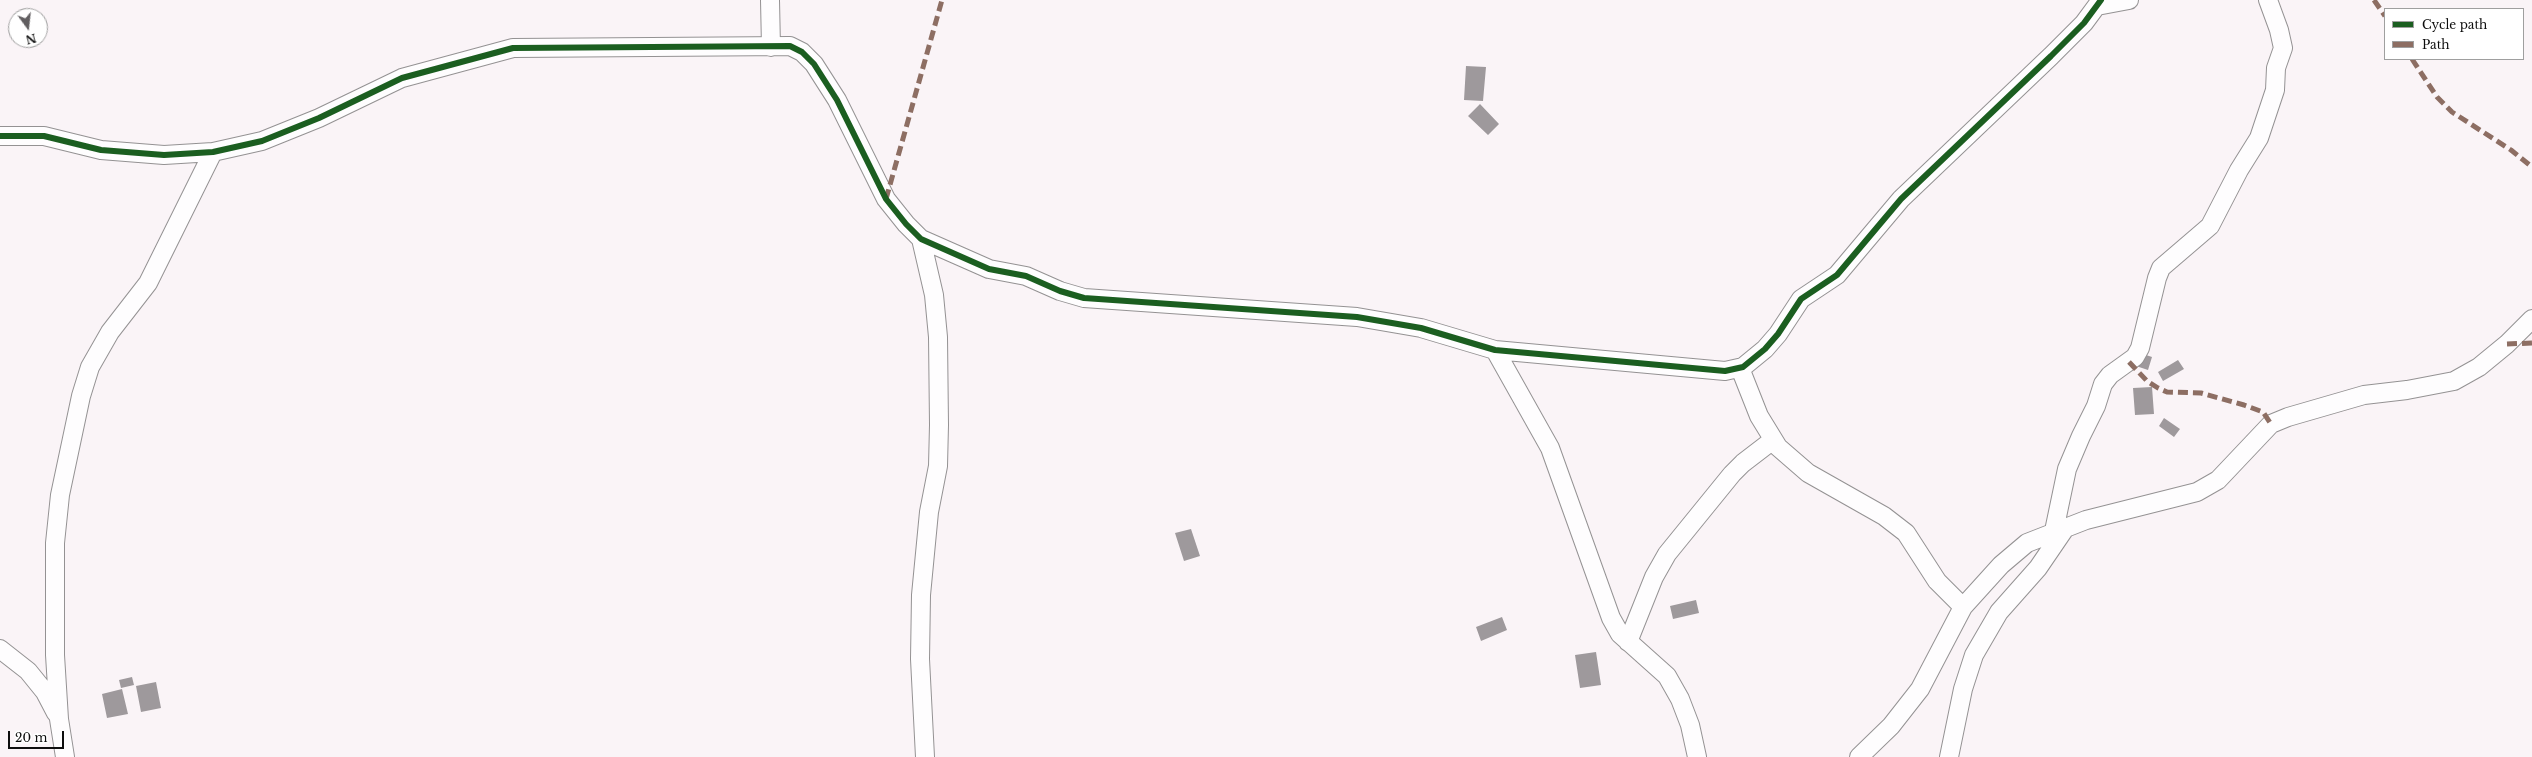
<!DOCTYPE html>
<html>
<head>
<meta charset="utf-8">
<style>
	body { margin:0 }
	#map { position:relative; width:2532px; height:757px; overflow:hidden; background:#faf4f7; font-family:"Libre Baskerville",serif }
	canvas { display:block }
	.legend { position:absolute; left:2384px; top:8px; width:140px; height:52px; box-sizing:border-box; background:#fff; border:1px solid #9f9f9f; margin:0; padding:5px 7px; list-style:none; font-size:12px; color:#0e0e0e }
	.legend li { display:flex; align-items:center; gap:8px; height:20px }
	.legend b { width:20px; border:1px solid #9f9f9f }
	.north { position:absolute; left:8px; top:8px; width:40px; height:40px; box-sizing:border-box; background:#fff; border:1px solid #9f9f9f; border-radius:50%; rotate:165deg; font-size:11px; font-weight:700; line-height:16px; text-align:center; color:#0e0e0e }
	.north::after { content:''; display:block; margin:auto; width:14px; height:18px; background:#615e60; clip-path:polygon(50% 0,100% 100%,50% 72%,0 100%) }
	.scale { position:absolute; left:8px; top:731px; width:56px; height:18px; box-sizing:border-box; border:2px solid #0e0e0e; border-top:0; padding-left:5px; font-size:12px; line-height:14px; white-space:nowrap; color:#0e0e0e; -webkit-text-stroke:3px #fff; paint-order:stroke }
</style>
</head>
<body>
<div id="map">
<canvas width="2532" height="757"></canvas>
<ul class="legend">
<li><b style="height:5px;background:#1b5e20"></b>Cycle path</li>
<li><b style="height:5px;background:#8d6e63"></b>Path</li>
</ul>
<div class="north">N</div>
<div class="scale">20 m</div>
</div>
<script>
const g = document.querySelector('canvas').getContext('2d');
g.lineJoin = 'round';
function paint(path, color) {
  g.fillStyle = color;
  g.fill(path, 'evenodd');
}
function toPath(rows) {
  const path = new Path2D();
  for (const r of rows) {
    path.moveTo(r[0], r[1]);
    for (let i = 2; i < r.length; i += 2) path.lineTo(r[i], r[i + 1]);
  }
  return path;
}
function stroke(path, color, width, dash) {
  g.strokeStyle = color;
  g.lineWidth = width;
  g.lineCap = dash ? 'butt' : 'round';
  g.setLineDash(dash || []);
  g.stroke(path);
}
paint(toPath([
	[1466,66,1486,67,1483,101,1464,100],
	[1480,104,1499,124,1488,135,1468,116],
	[2140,353,2152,357,2148,370,2136,366],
	[2178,360,2184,369,2163,381,2158,372],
	[2152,387,2154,414,2135,415,2133,388],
	[2164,418,2180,429,2174,437,2159,426],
	[1191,529,1200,556,1184,561,1175,533],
	[1696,600,1699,613,1673,619,1670,606],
	[1502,617,1507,630,1481,641,1476,627],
	[1596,652,1601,685,1580,688,1575,655],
	[132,677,134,685,121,688,119,680],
	[156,682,161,708,141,712,136,686],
	[122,689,128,714,107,718,102,694]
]), '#9e999c');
const minor = toPath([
	[770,0,771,47],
	[2097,6,2129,0],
	[0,136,44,136,101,150,164,155,213,152,262,141,319,118,402,78,513,48,790,46,802,52,814,64,837,100,886,199,906,224,921,239,989,269,1026,276,1060,291,1084,298,1357,317,1421,328,1495,350,1725,371,1743,367,1765,349,1778,334,1801,299,1837,275,1901,199,2051,56,2084,23,2101,0],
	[921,239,934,295,938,337,939,425,938,466,929,512,921,595,920,659,925,757],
	[1495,350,1550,448,1611,618,1620,634,1667,676,1680,699,1690,725,1697,757],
	[1740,368,1759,416,1778,447,1808,473,1884,516,1906,533,1937,581,1963,607],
	[2054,531,2067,469,2081,436,2096,406,2103,384,2110,375,2135,357,2140,348,2157,278,2161,268,2210,226,2239,170,2259,138,2275,90,2276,68,2283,48,2279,30,2268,0],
	[1628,642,1654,577,1667,554,1732,474,1743,463,1773,440],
	[0,649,28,671,45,692,56,713],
	[65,757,59,719,55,655,55,543,60,495,81,396,90,367,110,332,148,283,213,152],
	[1859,757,1891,726,1920,689,1963,607,2001,565,2027,543,2086,520,2197,492,2218,480,2271,424,2288,417,2364,395,2407,390,2454,381,2479,367,2507,344,2532,319],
	[1949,757,1963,689,1974,655,1999,612,2038,568,2066,527]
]);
stroke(minor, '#949293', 20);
stroke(minor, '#fefdfe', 18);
stroke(toPath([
	[2374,0,2385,16],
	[2412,59,2437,97,2452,112,2511,150,2532,167],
	[886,199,942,0],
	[2507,344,2532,343],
	[2129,362,2147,381,2158,388,2167,392,2201,393,2244,405,2263,412,2271,424]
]), '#8d6e63', 5, [10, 5]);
stroke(toPath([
	[0,136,44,136,101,150,164,155,213,152,262,141,319,118,402,78,513,48,790,46,802,52,814,64,837,100,886,199,906,224,921,239,989,269,1026,276,1060,291,1084,298,1357,317,1421,328,1495,350,1725,371,1743,367,1765,349,1778,334,1801,299,1837,275,1901,199,2051,56,2084,23,2101,0]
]), '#1b5e20', 6);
</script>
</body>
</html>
